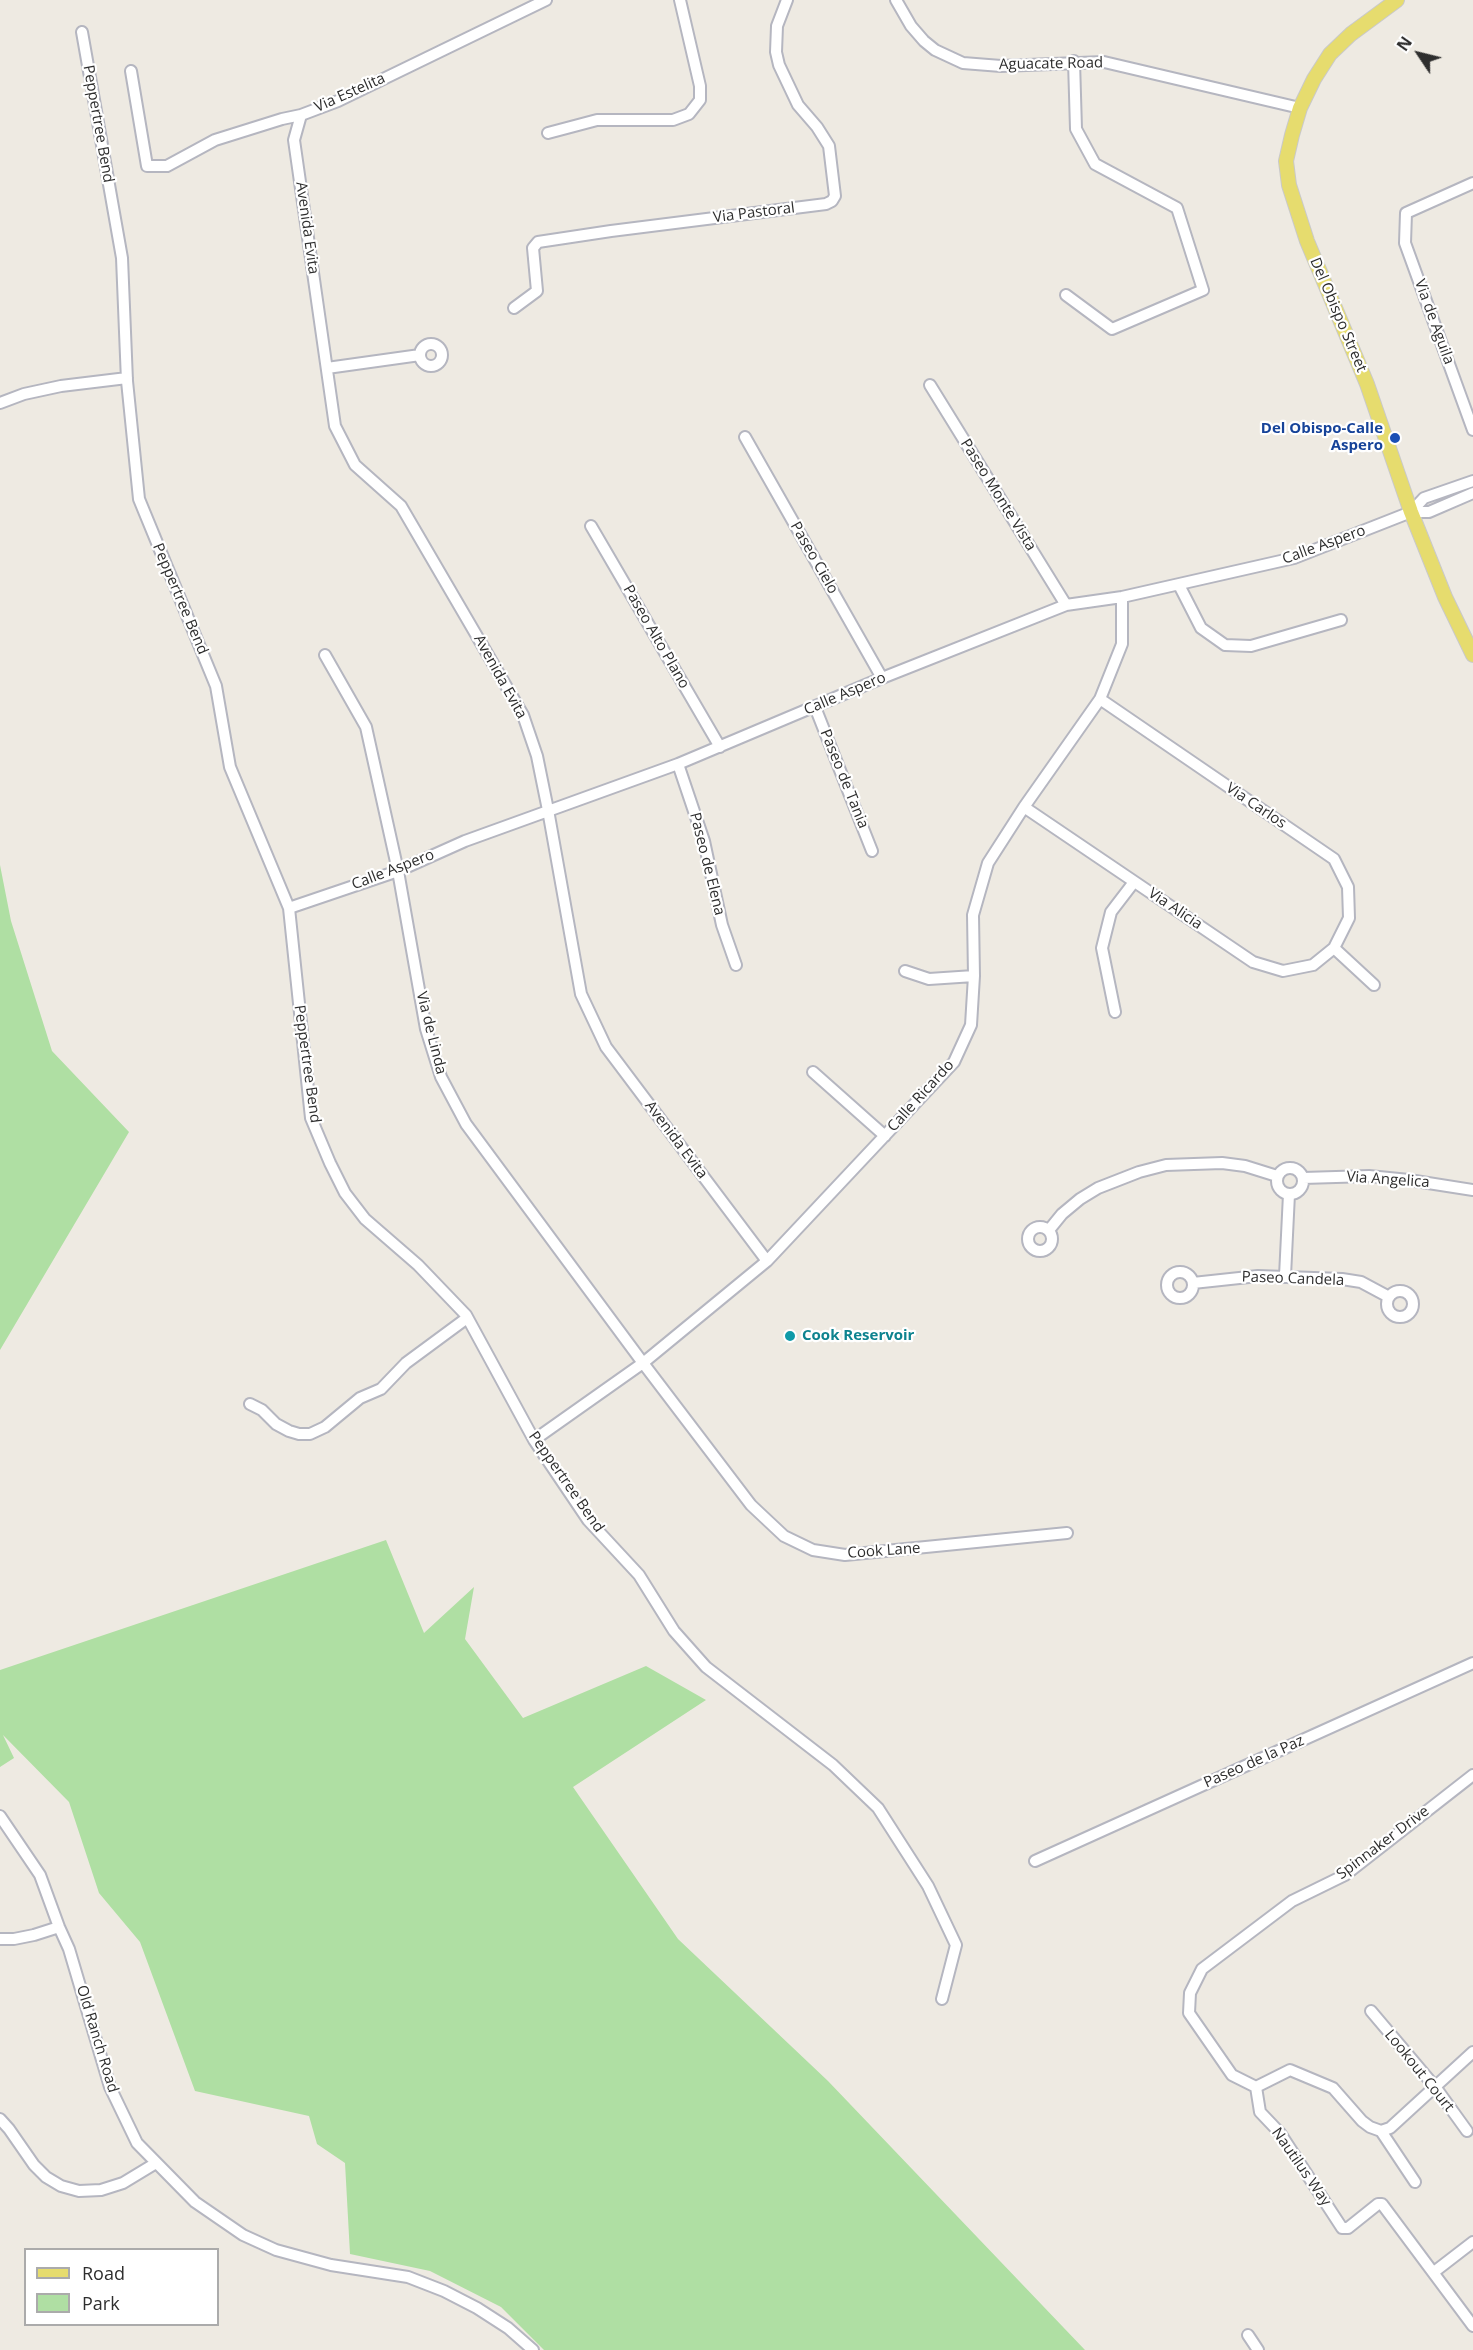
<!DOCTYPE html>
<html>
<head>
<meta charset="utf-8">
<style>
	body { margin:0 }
	#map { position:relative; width:1473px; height:2350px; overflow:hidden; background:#eeeae2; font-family:"Open Sans",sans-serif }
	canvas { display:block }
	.legend { position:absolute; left:24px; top:2248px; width:195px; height:78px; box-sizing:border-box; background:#fff; border:2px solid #ababab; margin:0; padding:8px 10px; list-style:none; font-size:18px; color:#2e2e2e }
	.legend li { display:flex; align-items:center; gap:12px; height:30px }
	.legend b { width:30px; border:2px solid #ababab }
	.north { position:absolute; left:1389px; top:24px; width:60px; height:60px; -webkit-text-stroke:4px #fff; paint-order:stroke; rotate:305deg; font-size:16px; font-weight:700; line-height:24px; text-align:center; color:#2e2e2e }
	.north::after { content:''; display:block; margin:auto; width:21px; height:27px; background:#2e2e2e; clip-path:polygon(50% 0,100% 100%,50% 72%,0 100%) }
</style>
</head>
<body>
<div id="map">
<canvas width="1473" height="2350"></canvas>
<ul class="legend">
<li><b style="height:8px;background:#e6dc6e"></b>Road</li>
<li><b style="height:16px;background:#afdfa3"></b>Park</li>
</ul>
<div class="north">N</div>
</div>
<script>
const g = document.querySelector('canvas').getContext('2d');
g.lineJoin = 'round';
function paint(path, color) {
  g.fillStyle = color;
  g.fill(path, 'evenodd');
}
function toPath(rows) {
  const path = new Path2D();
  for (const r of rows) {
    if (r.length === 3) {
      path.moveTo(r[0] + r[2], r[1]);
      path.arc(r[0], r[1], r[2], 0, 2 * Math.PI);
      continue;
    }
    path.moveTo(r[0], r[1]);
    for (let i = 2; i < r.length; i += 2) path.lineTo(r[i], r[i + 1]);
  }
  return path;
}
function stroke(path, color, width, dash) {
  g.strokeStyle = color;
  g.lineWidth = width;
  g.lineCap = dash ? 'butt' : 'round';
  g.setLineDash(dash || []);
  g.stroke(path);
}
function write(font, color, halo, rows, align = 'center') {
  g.font = font + ' "Open Sans",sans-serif';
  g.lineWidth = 4.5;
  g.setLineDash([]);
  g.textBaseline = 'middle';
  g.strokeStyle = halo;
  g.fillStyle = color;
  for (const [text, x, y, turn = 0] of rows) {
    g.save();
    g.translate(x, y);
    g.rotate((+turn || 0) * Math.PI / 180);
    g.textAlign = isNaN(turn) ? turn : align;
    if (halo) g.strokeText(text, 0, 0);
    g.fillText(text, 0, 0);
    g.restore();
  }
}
paint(toPath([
	[0,865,11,921,52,1051,129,1132,0,1350],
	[386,1540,424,1633,474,1587,465,1639,523,1718,646,1666,706,1700,573,1787,678,1939,828,2081,1085,2350,544,2350,501,2307,430,2271,350,2254,345,2163,317,2144,309,2116,195,2091,140,1942,99,1893,69,1802,3,1735,14,1758,0,1767,0,1670]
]), '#afdfa3');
const minor = toPath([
	[896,0,911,26,924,41,935,50,963,63,1001,66,1104,62,1300,108],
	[82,32,122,258,127,381,139,499,216,686,230,767,289,908,311,1118,330,1163,345,1193,365,1219,418,1265,466,1315,534,1440,588,1520,639,1575,674,1631,706,1667,833,1765,878,1808,928,1886,956,1945,942,1999],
	[131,71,147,166,167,166,215,140,282,119,301,115,338,101,546,0],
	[301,115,294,140,335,426,355,465,401,506,523,715,537,756,548,810,581,994,606,1047,767,1261],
	[548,133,597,120,673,120,689,114,700,100,700,86,680,0],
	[1473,183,1406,213,1405,243,1473,430],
	[1066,295,1112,329,1203,290,1177,208,1095,164,1076,129,1074,61],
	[514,308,537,291,533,248,538,242,611,231,826,204,832,201,835,196,829,146,817,127,798,105,779,65,776,52,777,26,787,0],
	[431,355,11],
	[327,368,420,355],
	[930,385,1066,605],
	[0,403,24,394,61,386,127,378],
	[745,437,882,678],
	[1411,512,1424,498,1473,481],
	[591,526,720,747],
	[1179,585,1201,628,1225,645,1251,646,1341,620],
	[325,655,366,727,398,871,426,1029,441,1077,466,1124,643,1363,751,1505,784,1536,813,1550,845,1555,1067,1533],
	[815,707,872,851],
	[678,764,704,841,722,925,736,965],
	[1024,807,1253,962,1283,971,1313,965,1334,948,1349,918,1348,887,1334,859,1100,699],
	[289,908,398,871,465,841,678,764,882,678,1066,605,1122,597,1294,558,1411,512,1429,512,1473,493],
	[1334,948,1374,985],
	[905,971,929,979,974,976],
	[1115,1012,1102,948,1111,912,1134,882],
	[813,1072,885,1136],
	[1290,1181,13],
	[1303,1178,1369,1176,1409,1180,1473,1190],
	[1040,1239,12],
	[1049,1230,1062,1214,1080,1199,1098,1188,1139,1172,1166,1165,1222,1163,1245,1166,1277,1176],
	[1180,1285,13],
	[1285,1276,1289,1194],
	[1193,1283,1258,1276,1342,1279,1361,1282,1389,1297],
	[1400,1304,13],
	[250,1404,262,1410,276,1424,289,1431,299,1434,310,1434,325,1427,360,1398,381,1389,406,1363,467,1318],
	[534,1440,643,1363,767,1261,954,1062,971,1025,974,976,973,915,988,863,1024,807,1100,699,1122,644,1122,597],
	[1473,1775,1345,1875,1292,1901,1202,1969,1190,1993,1189,2013,1232,2075,1256,2087,1260,2112,1280,2133,1342,2228,1348,2228,1378,2204,1382,2204,1473,2326],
	[0,1816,40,1875,59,1927,69,1949,110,2087,137,2143,195,2202,243,2235,276,2250,331,2265,408,2277,444,2291,477,2308,508,2328,533,2350],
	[1035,1861,1473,1663],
	[0,1939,14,1939,34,1935,59,1927],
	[1371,2011,1436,2088,1467,2131],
	[1256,2087,1290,2070,1333,2088,1362,2121,1370,2127,1381,2131,1390,2128,1473,2052],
	[0,2119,9,2129,34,2165,46,2177,61,2186,79,2191,101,2190,123,2183,156,2163],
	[1381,2131,1415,2182],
	[1434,2272,1473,2242],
	[1248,2335,1258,2350]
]);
const major = toPath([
	[1397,0,1351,34,1330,54,1314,79,1300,108,1292,135,1286,161,1289,185,1307,241,1367,384,1411,512,1445,597,1473,655]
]);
stroke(minor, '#b5b6c0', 14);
stroke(major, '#c9c9c9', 16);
stroke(minor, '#fff', 10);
stroke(major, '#e6dc6e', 14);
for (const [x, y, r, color] of [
	[1395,438,6,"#1a4fb4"],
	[790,1336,6,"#0f9aa8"]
]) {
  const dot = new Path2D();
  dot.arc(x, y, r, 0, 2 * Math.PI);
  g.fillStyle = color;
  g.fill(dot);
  stroke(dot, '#fff', 2);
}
write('15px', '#2e2e2e', '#fff', [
	["Aguacate Road",1051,64,-1],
	["Via Estelita",350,93,-24],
	["Peppertree Bend",98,124,80],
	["Via Pastoral",754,213,-7],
	["Avenida Evita",307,228,82],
	["Del Obispo Street",1338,315,67],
	["Via de Aguila",1434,322,70],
	["Paseo Monte Vista",998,495,58],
	["Calle Aspero",1324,545,-20],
	["Paseo Cielo",814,558,60],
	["Peppertree Bend",180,599,67],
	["Paseo Alto Plano",656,637,60],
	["Avenida Evita",500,677,61],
	["Calle Aspero",845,694,-23],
	["Paseo de Tania",844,779,68],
	["Via Carlos",1256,806,34],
	["Paseo de Elena",707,864,76],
	["Calle Aspero",393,870,-21],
	["Via Alicia",1175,909,34],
	["Via de Linda",431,1033,76],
	["Peppertree Bend",307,1064,82],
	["Calle Ricardo",921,1096,-48],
	["Avenida Evita",676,1140,53],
	["Via Angelica",1388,1180,4],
	["Paseo Candela",1293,1279,2],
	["Peppertree Bend",566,1482,55],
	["Cook Lane",884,1551,-4],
	["Paseo de la Paz",1254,1762,-24],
	["Spinnaker Drive",1383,1843,-37],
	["Old Ranch Road",97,2039,73],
	["Lookout Court",1419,2071,51],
	["Nautilus Way",1301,2167,55]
]);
write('bold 15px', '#164399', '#fff', [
	["Del Obispo-Calle",1383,429],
	["Aspero",1383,446]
], 'right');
write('bold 15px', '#0d838f', '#fff', [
	["Cook Reservoir",802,1336]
], 'left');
</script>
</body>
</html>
